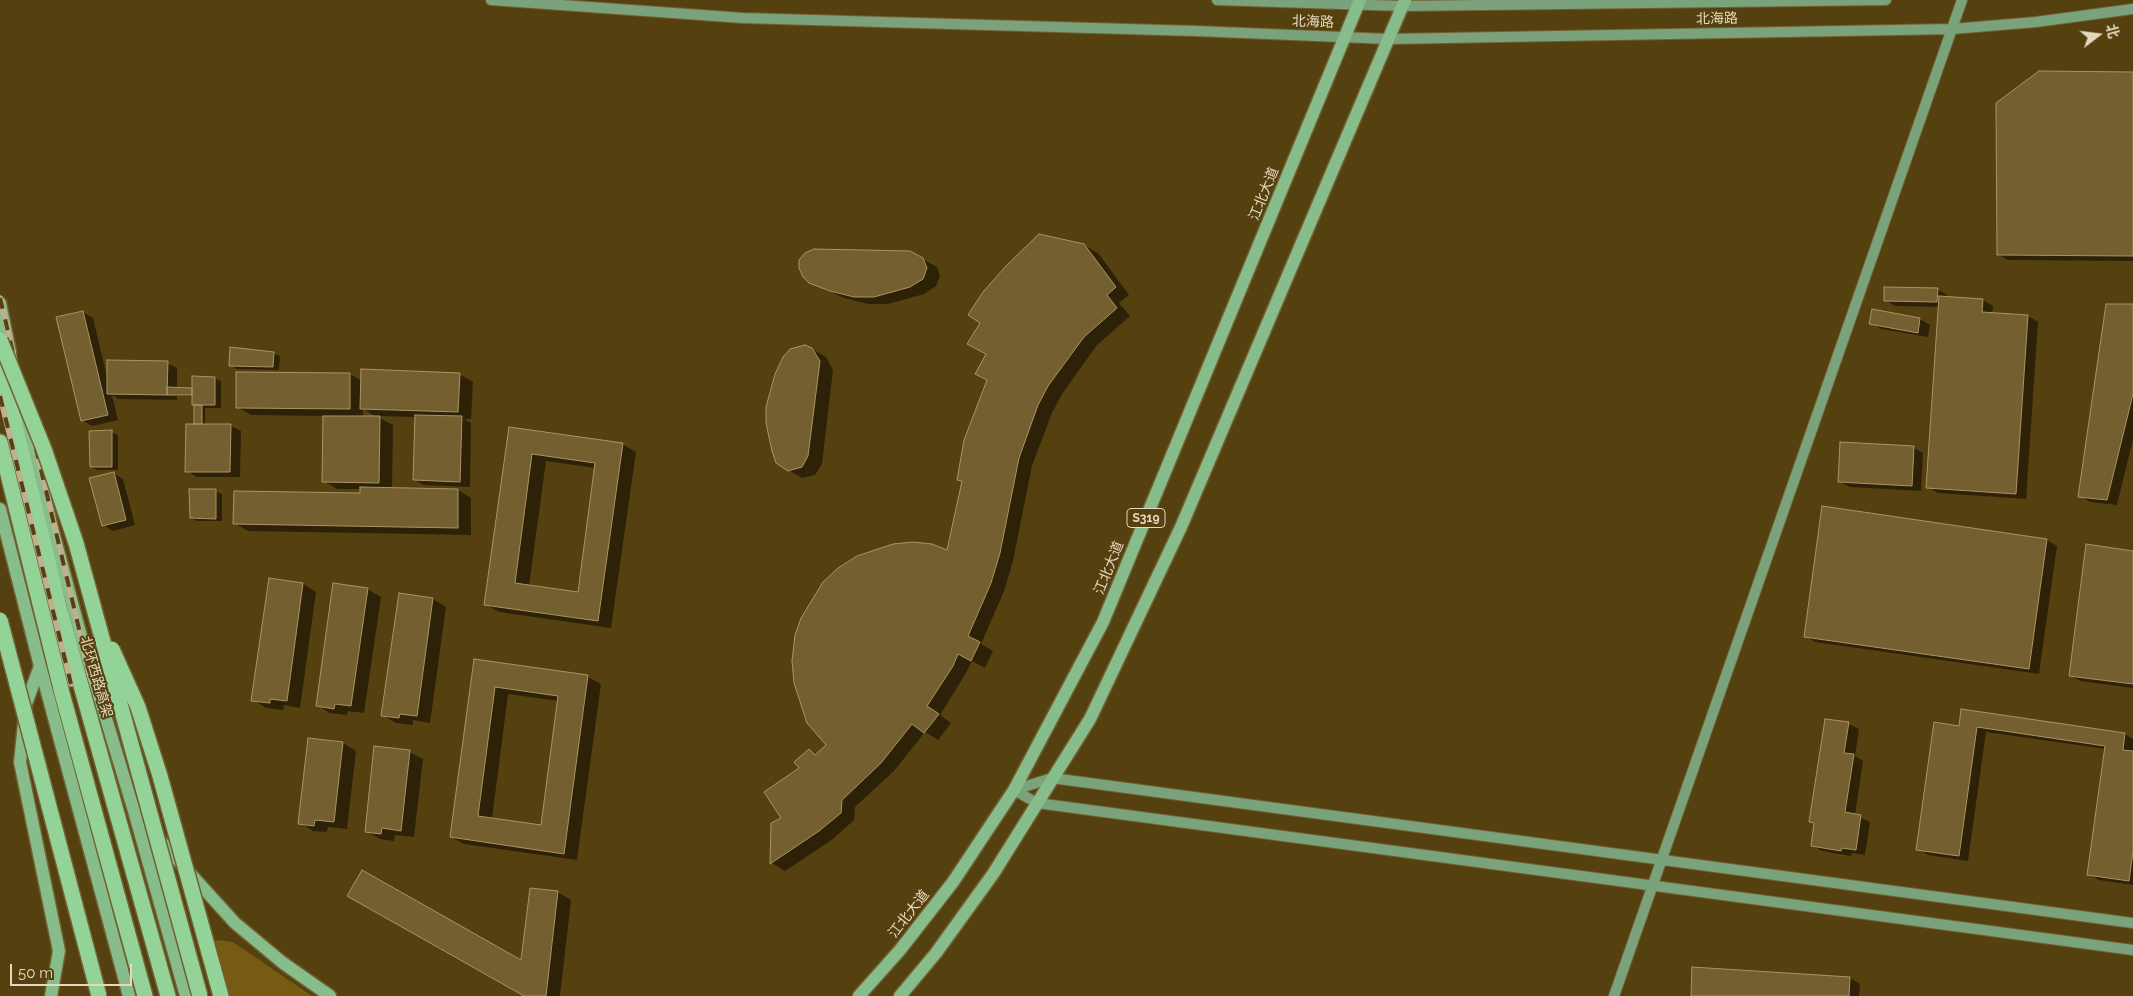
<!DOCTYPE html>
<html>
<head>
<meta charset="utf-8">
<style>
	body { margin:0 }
	#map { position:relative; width:2133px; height:996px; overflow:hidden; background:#55410f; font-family:Raleway,"Noto Sans SC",sans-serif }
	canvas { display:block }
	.north { position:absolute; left:2073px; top:10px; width:50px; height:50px; -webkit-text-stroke:4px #55410f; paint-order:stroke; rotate:75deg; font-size:14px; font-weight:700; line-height:20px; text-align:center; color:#e4d8c0 }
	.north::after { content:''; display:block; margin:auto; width:18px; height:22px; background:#e4d8c0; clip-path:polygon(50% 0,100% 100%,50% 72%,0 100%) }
	.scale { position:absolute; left:10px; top:964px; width:122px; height:22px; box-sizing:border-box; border:2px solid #e4d8c0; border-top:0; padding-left:6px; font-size:15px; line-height:18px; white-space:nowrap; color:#e4d8c0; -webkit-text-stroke:4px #55410f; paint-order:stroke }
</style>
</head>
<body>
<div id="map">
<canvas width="2133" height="996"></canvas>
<div class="north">北</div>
<div class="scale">50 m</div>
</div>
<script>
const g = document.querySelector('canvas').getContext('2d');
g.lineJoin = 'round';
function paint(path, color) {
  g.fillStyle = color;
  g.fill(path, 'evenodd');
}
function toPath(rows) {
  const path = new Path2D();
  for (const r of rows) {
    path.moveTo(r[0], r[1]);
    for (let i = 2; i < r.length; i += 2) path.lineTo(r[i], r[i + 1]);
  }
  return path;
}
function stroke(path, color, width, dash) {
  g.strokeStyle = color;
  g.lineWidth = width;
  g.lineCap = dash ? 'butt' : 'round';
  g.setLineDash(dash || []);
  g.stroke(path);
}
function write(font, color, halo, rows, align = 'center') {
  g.font = font + ' Raleway,"Noto Sans SC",sans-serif';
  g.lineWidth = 4;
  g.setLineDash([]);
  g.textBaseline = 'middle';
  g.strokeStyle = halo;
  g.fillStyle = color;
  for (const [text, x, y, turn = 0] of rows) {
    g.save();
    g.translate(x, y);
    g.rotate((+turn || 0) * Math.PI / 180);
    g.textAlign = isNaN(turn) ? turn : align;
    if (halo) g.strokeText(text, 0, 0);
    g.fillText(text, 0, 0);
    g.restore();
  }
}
paint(toPath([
	[219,940,233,942,312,996,216,996,200,948,204,943]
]), '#775b13');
paint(toPath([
	[2133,74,2133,261,2008,260,1998,255],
	[1084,245,1098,253,1129,295,1119,303,1130,316,1097,345,1062,394,1052,413,1032,466,1013,561,1004,591,981,644,993,651,985,668,972,661,966,673,940,715,951,723,938,740,925,732,894,771,855,807,854,820,833,839,785,871,772,863,772,824,783,818,809,750,817,755,827,746,808,722,795,683,948,552,963,482,958,480,988,380,976,374],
	[910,252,937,267,940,276,936,286,924,294,888,304,868,304,844,298,810,282],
	[1937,289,1947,295,1947,298,1983,300,1993,306,1992,314,2028,316,2038,322,2026,499,1938,493,1928,487,1940,307,1895,306,1885,300],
	[2133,305,2133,439,2117,505,2090,502,2080,496],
	[1873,311,1920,319,1930,325,1928,337,1881,329,1871,323],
	[83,312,93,318,107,377,167,363,177,368,177,389,193,389,193,377,215,378,221,381,221,408,205,408,205,425,231,426,241,431,240,477,197,477,187,471,198,425,193,396,177,396,177,400,118,399,112,395,118,420,92,426,82,420],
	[812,349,826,357,833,370,822,464,815,475,802,478,788,470,767,407,770,391,784,357],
	[273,353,280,356,279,370,237,369,231,366],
	[350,374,362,381,459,374,473,382,471,419,464,419,471,423,470,487,424,485,414,480,416,417,376,416,393,425,392,489,458,490,471,498,471,535,248,531,234,523,361,495,361,489,337,489,324,481,325,416,251,415,237,407],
	[363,409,378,418,363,417],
	[510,428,622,444,636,452,611,628,499,612,485,604],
	[546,461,596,468,580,593,529,586],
	[111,432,118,435,118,470,97,470,91,467],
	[1913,447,1923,453,1921,491,1850,487,1840,482],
	[113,473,123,479,135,525,113,531,103,525],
	[215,491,222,494,222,521,197,521,191,518],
	[2047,540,2057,546,2039,674,1815,642,1805,636],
	[2133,552,2133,688,2080,681,2070,675],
	[303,584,316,592,300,708,284,705,283,710,266,708,253,700],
	[367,589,381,597,364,713,348,711,347,715,330,713,317,705],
	[400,594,433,599,446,607,430,723,413,720,413,725,396,723,382,715],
	[475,661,588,677,601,684,577,860,464,844,451,837],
	[508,694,559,701,542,826,492,819],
	[1962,711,2125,734,2133,739,2133,885,2099,880,2089,874,2106,749,1986,732,1968,861,1928,855,1918,849,1960,727],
	[1849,724,1859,729,1855,756,1863,761,1855,815,1870,822,1865,855,1852,853,1851,856,1822,851,1812,845,1815,824,1810,822],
	[309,739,343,743,356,751,347,829,328,827,327,832,313,831,300,823],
	[409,752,423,759,414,837,395,835,394,841,380,839,366,831],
	[558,892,571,900,560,996,526,996,522,962],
	[1850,978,1860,984,1859,996,1692,996]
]), '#0007');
const building = toPath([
	[2039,71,2133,72,2133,256,1997,255,1996,103,2039,71],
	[1039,234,1084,244,1116,287,1107,295,1117,308,1084,337,1048,386,1038,405,1019,458,1000,553,991,583,968,636,980,642,971,661,958,654,953,666,927,706,939,714,924,733,912,724,881,763,842,800,841,813,819,831,770,864,771,823,781,818,764,792,799,768,794,762,809,749,815,755,826,745,807,723,794,683,792,661,795,635,801,618,823,582,838,568,857,556,893,544,913,542,932,544,947,550,962,481,957,480,964,440,987,380,975,374,986,354,967,344,980,323,968,315,983,292,1005,267,1039,234],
	[814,249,910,251,923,258,927,268,923,279,910,287,874,297,854,297,830,291,809,283,803,277,799,268,799,260,805,253,814,249],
	[1884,287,1938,288,1937,302,1884,301,1884,287],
	[1939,296,1983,299,1982,312,2028,315,2016,494,1926,488,1939,296],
	[2106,304,2133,304,2133,394,2107,500,2078,497,2106,304],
	[1872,309,1920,318,1918,333,1869,324,1872,309],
	[83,311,108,415,81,421,56,317,83,311],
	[805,345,812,348,820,361,808,456,802,467,788,471,776,463,772,451,766,423,766,407,775,374,783,357,790,349,805,345],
	[230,347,274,352,273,367,229,366,230,347],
	[107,360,168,361,167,395,107,394,107,360],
	[361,369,460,373,458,412,360,409,361,369],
	[236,372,350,373,350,409,236,408,236,372],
	[192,376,215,377,215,405,192,405,192,376],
	[167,387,192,388,192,395,167,395,167,387],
	[194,405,202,405,202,424,194,424,194,405],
	[415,415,462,416,460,482,413,480,415,415],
	[323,416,380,416,379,483,322,482,323,416],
	[186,424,231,424,230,472,185,472,186,424],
	[509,427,623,443,598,621,484,605,509,427],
	[532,454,595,463,578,592,515,583,532,454],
	[112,430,112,467,90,467,89,431,112,430],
	[1840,442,1914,446,1912,486,1838,482,1840,442],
	[114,472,126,520,102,526,89,478,114,472],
	[360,487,458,489,458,528,233,524,234,491,360,493,360,487],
	[189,489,216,489,216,519,190,518,189,489],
	[1822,506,2047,539,2029,669,1804,637,1822,506],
	[2086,544,2133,551,2133,684,2069,676,2086,544],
	[269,578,303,583,287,701,270,699,270,703,251,701,269,578],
	[333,583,368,588,351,706,335,704,334,709,316,706,333,583],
	[399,593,433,598,417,716,400,714,399,718,381,716,399,593],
	[474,659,588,675,564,854,450,837,474,659],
	[495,687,558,696,541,825,478,816,495,687],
	[1961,709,2125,733,2123,750,2133,751,2133,851,2129,881,2087,875,2105,746,1977,727,1959,856,1916,850,1934,722,1959,726,1961,709],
	[1825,719,1849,722,1844,753,1854,754,1845,812,1861,815,1856,850,1842,848,1841,851,1811,846,1814,823,1809,822,1825,719],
	[308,738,343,742,334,822,315,820,314,826,298,824,308,738],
	[374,746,410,750,401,831,382,828,381,834,365,832,374,746],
	[362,870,521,960,530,888,558,891,546,996,524,996,347,896,362,870],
	[1692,967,1850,977,1849,996,1691,996,1692,967]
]);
paint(building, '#735f30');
stroke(building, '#aa9464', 1);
const secondary = toPath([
	[491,0,743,18,1196,31,1389,39,1952,29,2036,22,2133,9],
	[1217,0,1402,6,1886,0],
	[1014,790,1037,803,2133,950],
	[1014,790,1052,778,2133,923],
	[1614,996,1962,0]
]);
const primary = toPath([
	[0,303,10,352],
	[25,416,51,524,81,636,134,811,186,996],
	[0,509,40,666,129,996],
	[40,666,26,704,20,762,59,951,51,996],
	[156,836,235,923,283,963,330,996],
	[859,996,900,950,953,882,1014,790,1103,622,1360,0],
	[900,996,936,953,993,874,1090,719,1181,527,1405,0]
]);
const highway = toPath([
	[0,364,59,607,168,996],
	[0,442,62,693,145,996]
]);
stroke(secondary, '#725f32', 12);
stroke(primary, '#725f32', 15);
stroke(highway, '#725f32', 18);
stroke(secondary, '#7aa37c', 10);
stroke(primary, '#87bc8b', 12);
stroke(highway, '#93d398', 15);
const rail = toPath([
	[0,298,91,679],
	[0,396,71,684]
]);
stroke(rail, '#beb091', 5.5);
stroke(rail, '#55410f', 4, [11]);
const highwayBridge = toPath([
	[0,340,44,449,76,543,200,996],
	[0,620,99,996],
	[112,649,138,707,160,776,221,996]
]);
stroke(highwayBridge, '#725f32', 18, []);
stroke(highwayBridge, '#93d398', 15);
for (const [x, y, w] of [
	[1146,518,38]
]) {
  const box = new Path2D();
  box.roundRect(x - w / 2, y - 9.5, w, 19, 4);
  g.fillStyle = '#55410f';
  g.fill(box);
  stroke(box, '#e4d8c0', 1);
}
write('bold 12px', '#e4d8c0', null, [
	["S319",1146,518]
]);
write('14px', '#e4d8c0', '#55410f', [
	["北海路",1717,19,-1],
	["北海路",1313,22,2],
	["江北大道",1264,194,-68],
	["江北大道",1109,568,-68],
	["北环西路高架",96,677,74],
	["江北大道",909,914,-52]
]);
</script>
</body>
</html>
